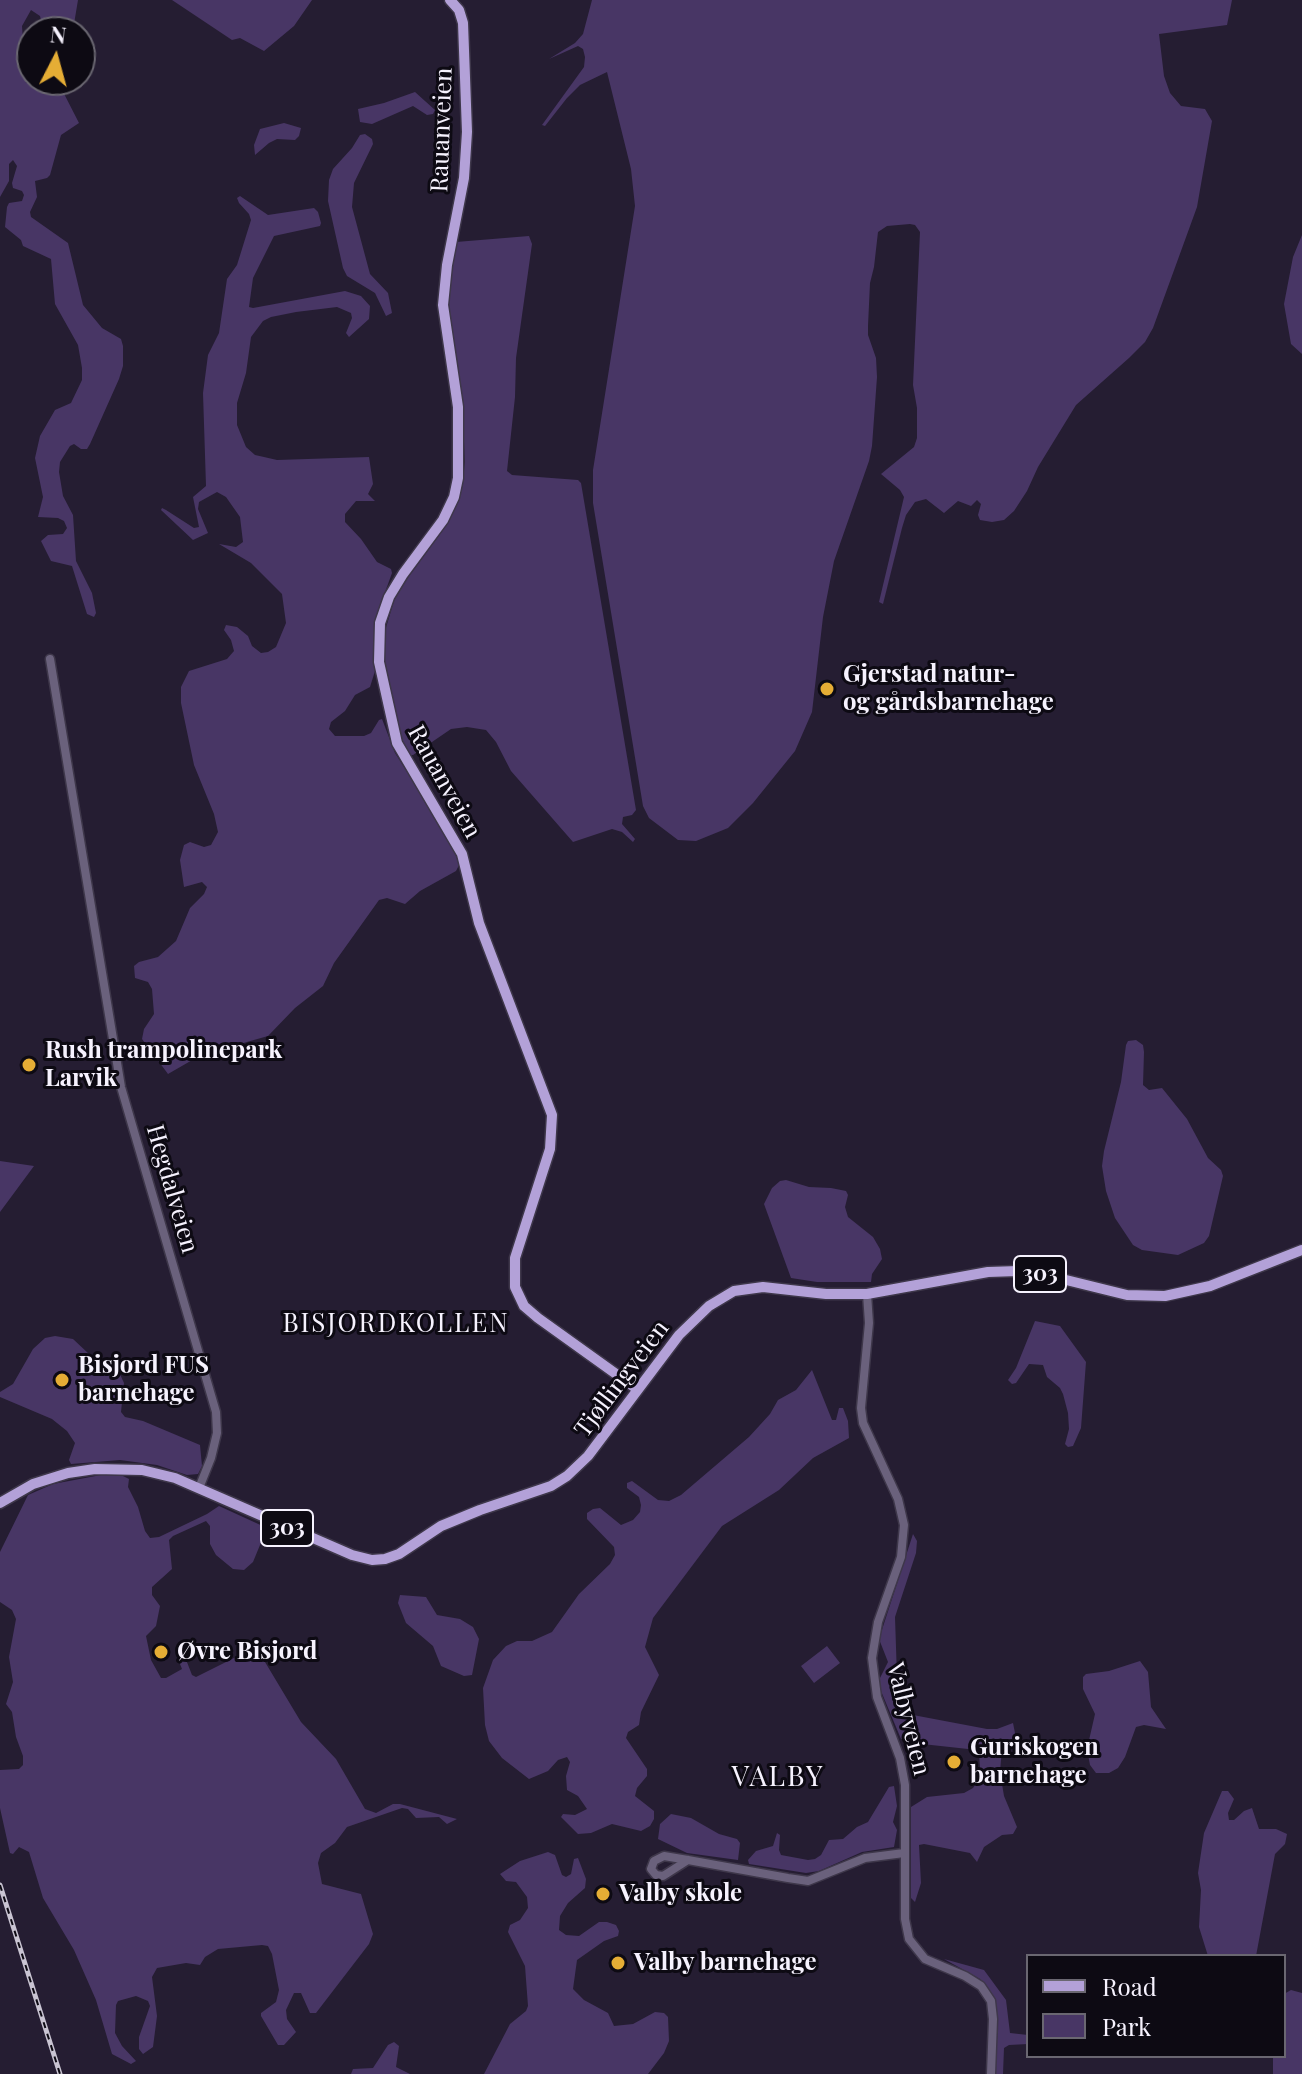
<!DOCTYPE html>
<html>
<head>
<meta charset="utf-8">
<style>
	body { margin:0 }
	#map { position:relative; width:1302px; height:2074px; overflow:hidden; background:#251d32; font-family:"Playfair Display",serif }
	canvas { display:block }
	.legend { position:absolute; left:1026px; top:1954px; width:260px; height:104px; box-sizing:border-box; background:#0d0a13; border:2px solid #6a6771; margin:0; padding:10px 14px; list-style:none; font-size:24px; color:#f6f2fe }
	.legend li { display:flex; align-items:center; gap:16px; height:40px }
	.legend b { width:40px; border:2px solid #6a6771 }
	.north { position:absolute; left:16px; top:16px; width:80px; height:80px; box-sizing:border-box; background:#0d0a13; border:2px solid #6a6771; border-radius:50%; rotate:6deg; font-size:22px; font-weight:700; line-height:32px; text-align:center; color:#f6f2fe }
	.north::after { content:''; display:block; margin:auto; width:28px; height:36px; background:#e5ad35; clip-path:polygon(50% 0,100% 100%,50% 72%,0 100%) }
</style>
</head>
<body>
<div id="map">
<canvas width="1302" height="2074"></canvas>
<ul class="legend">
<li><b style="height:10px;background:#b3a1d8"></b>Road</li>
<li><b style="height:22px;background:#483665"></b>Park</li>
</ul>
<div class="north">N</div>
</div>
<script>
const g = document.querySelector('canvas').getContext('2d');
g.lineJoin = 'round';
function paint(path, color) {
  g.fillStyle = color;
  g.fill(path, 'evenodd');
}
function toPath(rows) {
  const path = new Path2D();
  for (const r of rows) {
    path.moveTo(r[0], r[1]);
    for (let i = 2; i < r.length; i += 2) path.lineTo(r[i], r[i + 1]);
  }
  return path;
}
function stroke(path, color, width, dash) {
  g.strokeStyle = color;
  g.lineWidth = width;
  g.lineCap = dash ? 'butt' : 'round';
  g.setLineDash(dash || []);
  g.stroke(path);
}
function write(font, color, halo, rows, align = 'center') {
  g.font = font + ' "Playfair Display",serif';
  g.lineWidth = 6;
  g.setLineDash([]);
  g.textBaseline = 'middle';
  g.strokeStyle = halo;
  g.fillStyle = color;
  for (const [text, x, y, turn = 0] of rows) {
    g.save();
    g.translate(x, y);
    g.rotate((+turn || 0) * Math.PI / 180);
    g.textAlign = isNaN(turn) ? turn : align;
    if (halo) g.strokeText(text, 0, 0);
    g.fillText(text, 0, 0);
    g.restore();
  }
}
paint(toPath([
	[0,0,78,0,74,24,67,32,44,32,40,16,31,10,22,26,26,83,39,80,57,80,79,123,61,135,50,175,47,178,35,181,37,197,30,212,31,217,68,243,83,305,102,328,121,339,123,346,123,366,119,379,90,444,87,449,81,449,74,444,70,446,60,462,59,472,63,496,73,515,76,561,92,593,96,613,94,617,87,614,72,566,51,561,41,541,48,535,63,534,67,528,64,521,58,518,38,517,43,497,35,458,40,436,55,410,71,403,82,380,82,368,78,345,55,304,51,259,23,246,21,240,5,227,7,207,9,203,22,201,24,195,22,191,13,188,12,183,17,166,13,160,9,164,9,181,0,197],
	[172,0,312,0,294,26,264,51,240,38,232,40],
	[592,0,1232,0,1227,25,1159,34,1164,76,1170,93,1181,106,1205,109,1212,121,1197,207,1153,328,1145,342,1129,358,1076,405,1038,467,1027,491,1014,511,1004,520,992,522,980,520,978,515,981,504,977,500,971,506,958,501,944,513,926,499,915,502,906,515,902,528,883,604,879,602,904,497,900,490,881,474,914,447,917,438,917,408,913,385,920,232,915,225,910,224,887,226,878,232,874,267,870,283,868,326,868,335,876,358,877,377,872,446,869,461,834,561,823,617,812,712,795,751,753,803,728,828,696,841,678,840,649,818,643,806,593,503,593,470,635,206,631,169,607,72,580,85,567,98,545,126,542,125,584,67,585,57,583,49,578,46,549,59,575,43,583,34],
	[415,92,435,110,433,114,427,115,413,106,372,124,360,122,358,109,384,103],
	[284,123,301,128,299,136,295,140,277,139,269,143,255,155,254,145,260,129],
	[365,134,372,139,373,144,354,183,352,207,370,274,388,293,392,313,386,316,375,293,347,276,343,268,328,201,329,180,333,169,352,148,360,135],
	[240,196,268,215,314,208,318,212,321,223,320,226,274,236,253,278,249,307,253,308,345,291,361,296,370,306,369,319,349,337,346,333,352,318,351,313,337,307,296,312,271,317,263,321,251,337,246,373,237,403,237,425,246,447,255,455,264,457,277,460,369,457,373,484,368,494,375,501,356,501,345,514,345,522,361,539,377,562,391,569,392,573,375,620,373,652,375,671,370,687,355,695,345,711,331,722,329,729,335,736,364,736,371,733,379,720,382,719,395,753,430,807,454,849,459,865,456,871,420,891,405,904,387,898,379,900,334,963,323,986,295,1008,268,1036,201,1055,168,1074,142,1039,144,1029,154,1014,152,989,148,982,135,978,134,966,139,962,158,957,176,941,190,908,204,894,207,887,202,882,184,887,180,860,184,845,190,842,204,847,211,845,218,832,214,814,194,765,181,703,181,687,189,671,227,659,234,651,231,640,224,630,226,625,237,627,248,636,252,646,261,653,268,652,276,647,286,623,282,594,251,563,219,544,236,547,243,542,240,517,226,497,217,492,199,502,198,509,208,533,193,540,161,510,162,508,166,510,194,528,199,527,193,497,206,486,203,393,208,355,219,333,227,279,237,265,251,220,249,214,239,203,237,198],
	[1302,235,1302,354,1291,344,1284,304,1293,257],
	[529,236,532,244,516,358,515,397,507,471,512,475,578,480,581,483,636,810,632,815,623,817,622,824,635,839,633,842,622,832,612,829,573,842,511,771,496,742,486,730,467,727,451,729,413,755,408,755,397,730,384,660,385,631,396,594,443,530,452,515,462,488,465,462,462,402,447,318,449,277,456,242],
	[1136,1040,1143,1045,1144,1052,1143,1085,1149,1090,1162,1088,1187,1119,1208,1158,1221,1170,1223,1176,1209,1236,1204,1243,1178,1255,1142,1250,1133,1245,1115,1218,1106,1191,1102,1166,1104,1151,1121,1082,1126,1045,1128,1041],
	[0,1161,34,1166,0,1212],
	[786,1180,809,1187,831,1188,846,1191,848,1195,845,1207,848,1217,873,1237,880,1249,882,1259,872,1274,871,1282,817,1282,791,1278,764,1204,772,1188,780,1181],
	[1035,1321,1060,1326,1086,1362,1081,1428,1073,1446,1068,1447,1065,1444,1069,1429,1068,1413,1063,1394,1060,1388,1047,1377,1043,1365,1029,1364,1016,1383,1012,1384,1008,1380,1016,1368],
	[55,1336,73,1339,89,1354,118,1370,124,1383,121,1412,125,1417,143,1421,200,1445,202,1466,198,1474,187,1475,157,1465,120,1460,71,1464,69,1460,75,1443,67,1431,52,1419,0,1397,0,1392,13,1384,33,1349,45,1338],
	[812,1370,832,1420,836,1420,839,1408,843,1408,848,1421,849,1438,813,1458,779,1490,722,1526,653,1618,645,1647,659,1675,641,1712,639,1725,628,1732,626,1738,647,1769,647,1776,637,1788,635,1796,654,1811,654,1819,650,1826,641,1831,612,1824,591,1833,578,1834,561,1817,563,1814,575,1815,587,1809,578,1796,567,1790,566,1776,570,1762,567,1757,558,1760,548,1771,529,1779,502,1758,489,1741,485,1725,483,1688,493,1660,506,1646,517,1641,532,1641,552,1632,579,1594,610,1564,615,1555,614,1547,587,1519,587,1513,593,1509,600,1508,621,1525,633,1520,640,1512,641,1505,639,1497,627,1488,627,1483,632,1481,658,1500,669,1501,681,1495,749,1437,770,1414,778,1400,796,1390],
	[101,1475,121,1475,129,1479,128,1487,138,1507,145,1531,150,1538,159,1537,207,1514,219,1506,267,1528,253,1562,244,1570,233,1569,216,1555,210,1544,210,1526,206,1521,173,1536,169,1540,172,1569,152,1587,152,1595,160,1606,156,1626,146,1636,151,1660,161,1678,166,1678,182,1669,178,1659,181,1657,185,1657,192,1675,196,1677,256,1647,301,1722,336,1759,365,1809,376,1813,393,1804,400,1804,457,1819,447,1824,439,1817,416,1818,408,1809,402,1808,347,1827,335,1843,321,1853,318,1863,322,1884,361,1894,373,1934,369,1944,316,2013,310,2013,301,1993,294,1993,286,2010,287,2019,296,2032,284,2045,278,2045,261,2016,261,2013,276,2002,279,1990,272,1954,268,1946,262,1945,218,1949,205,1957,200,1965,186,1963,157,1968,152,1977,157,2016,153,2047,143,2054,139,2049,139,2037,150,2006,148,2001,136,1996,118,2001,116,2005,115,2033,122,2046,136,2061,131,2064,112,2054,96,2000,74,1950,43,1898,29,1852,19,1847,13,1854,10,1853,0,1808,0,1770,19,1769,23,1765,23,1756,16,1737,12,1712,6,1704,13,1682,9,1657,16,1619,12,1610,0,1602,0,1552,28,1495,53,1484],
	[913,1534,917,1541,916,1553,895,1617,898,1707,913,1715,987,1729,997,1729,1013,1723,1016,1738,1002,1748,1000,1772,1004,1796,1017,1827,1013,1834,1002,1835,984,1847,977,1862,970,1853,924,1844,919,1845,921,1883,915,1902,911,1898,911,1807,927,1797,964,1793,973,1788,978,1781,980,1767,979,1754,968,1749,913,1743,901,1739,881,1691,879,1680,888,1662,879,1639],
	[400,1595,426,1597,437,1615,460,1619,473,1627,479,1639,472,1675,464,1676,441,1666,433,1646,406,1623,398,1603],
	[827,1646,840,1663,814,1683,801,1666],
	[1140,1661,1148,1672,1151,1707,1166,1729,1144,1725,1136,1727,1125,1757,1118,1768,1109,1773,1096,1773,1090,1765,1087,1749,1095,1714,1083,1689,1083,1677,1086,1674,1109,1671],
	[894,1786,897,1806,893,1822,897,1830,894,1847,862,1852,819,1871,806,1873,749,1864,748,1860,756,1851,773,1846,777,1833,780,1835,779,1850,781,1855,808,1860,815,1859,821,1855,829,1840,843,1839,857,1827,868,1822,889,1787],
	[1222,1791,1228,1791,1234,1799,1228,1813,1229,1820,1234,1820,1244,1811,1252,1808,1259,1829,1276,1829,1287,1834,1285,1844,1275,1854,1256,1956,1208,1956,1199,1927,1201,1890,1198,1873,1204,1833],
	[671,1814,691,1818,719,1834,737,1839,740,1843,738,1860,687,1853,658,1839,660,1824],
	[548,1852,555,1855,562,1875,566,1877,571,1874,574,1859,578,1858,586,1879,585,1888,568,1903,560,1916,559,1930,566,1935,579,1936,599,1922,607,1922,616,1925,619,1931,618,1936,604,1941,577,1960,573,1989,584,2000,608,2013,614,2026,633,2024,655,2012,664,2013,668,2017,669,2041,664,2053,648,2074,484,2074,510,2024,526,2011,528,2006,525,1966,508,1932,510,1925,520,1920,528,1908,527,1897,516,1882,506,1881,500,1874,520,1861],
	[944,1959,984,1970,1006,2000,1010,2033,1028,2035,1028,2044,1009,2045,1004,2048,1003,2074,995,2074,998,2023,992,1994,980,1979],
	[1291,1990,1302,1993,1302,2074,1273,2074,1273,2056,1284,2056,1284,1994],
	[394,2042,399,2046,396,2067,410,2074,351,2074,353,2069,373,2068,388,2045]
]), '#483665');
const minor = toPath([
	[50,659,121,1087,216,1412,217,1433,211,1458,199,1488],
	[867,1294,869,1323,861,1408,863,1423,898,1499,904,1525,901,1557,878,1622,872,1658,877,1697,900,1758,905,1785,905,1919,909,1939,925,1959,965,1976,981,1986,991,2001,993,2019,991,2074],
	[688,1860,663,1876,656,1875,651,1869,654,1861,664,1856,688,1860,788,1878,808,1881,865,1858,904,1853]
]);
const major = toPath([
	[450,0,459,10,463,23,467,132,464,178,447,265,443,305,458,407,458,478,454,497,443,520,403,574,389,597,380,623,379,662,397,743,462,854,479,923,552,1115,550,1149,515,1258,515,1287,524,1306,538,1318,637,1389],
	[0,1503,33,1484,68,1473,95,1469,142,1470,175,1478,352,1555,372,1560,385,1559,399,1554,441,1526,480,1510,551,1486,567,1476,588,1456,679,1335,709,1306,734,1291,763,1287,826,1294,867,1294,988,1272,1018,1271,1058,1278,1127,1295,1165,1296,1210,1286,1302,1250]
]);
stroke(minor, '#3e374a', 11);
stroke(major, '#3e374a', 13);
stroke(minor, '#6a617c', 8);
stroke(major, '#b3a1d8', 10);
const rail = toPath([
	[0,1885,60,2074]
]);
stroke(rail, '#c9c4d2', 5);
stroke(rail, '#0d0a13', 2, [6]);
for (const [x, y, r, color] of [
	[827,689,8,"#e5ad35"],
	[29,1065,8,"#e5ad35"],
	[62,1380,8,"#e5ad35"],
	[161,1652,8,"#e5ad35"],
	[954,1762,8,"#e5ad35"],
	[603,1894,8,"#e5ad35"],
	[618,1963,8,"#e5ad35"]
]) {
  const dot = new Path2D();
  dot.arc(x, y, r, 0, 2 * Math.PI);
  g.fillStyle = color;
  g.fill(dot);
  stroke(dot, '#0d0a13', 3);
}
for (const [x, y, w] of [
	[1040,1274,52],
	[287,1528,52]
]) {
  const box = new Path2D();
  box.roundRect(x - w / 2, y - 18, w, 36, 6);
  g.fillStyle = '#0d0a13';
  g.fill(box);
  stroke(box, '#f6f2fe', 2);
}
write('bold 22px', '#f6f2fe', null, [
	["303",1040,1274],
	["303",287,1528]
]);
write('24px', '#f6f2fe', '#0d0a13', [
	["Rauanveien",442,130,-88],
	["Rauanveien",444,782,61],
	["Hegdalveien",172,1189,74],
	["Tjøllingveien",622,1379,-53],
	["Valbyveien",908,1719,76]
]);
write('bold 24px', '#f6f2fe', '#0d0a13', [
	["Gjerstad natur-",843,675],
	["og gårdsbarnehage",843,703],
	["Rush trampolinepark",45,1051],
	["Larvik",45,1079],
	["Bisjord FUS",78,1366],
	["barnehage",78,1394],
	["Øvre Bisjord",177,1652],
	["Guriskogen",970,1748],
	["barnehage",970,1776],
	["Valby skole",619,1894],
	["Valby barnehage",634,1963]
], 'left');
g.letterSpacing = '2px';
write('26px', '#f6f2fe', '#0d0a13', [
	["BISJORDKOLLEN",396,1324]
]);
g.letterSpacing = '0px';
g.letterSpacing = '2px';
write('28px', '#f6f2fe', '#0d0a13', [
	["VALBY",778,1777]
]);
g.letterSpacing = '0px';
</script>
</body>
</html>
